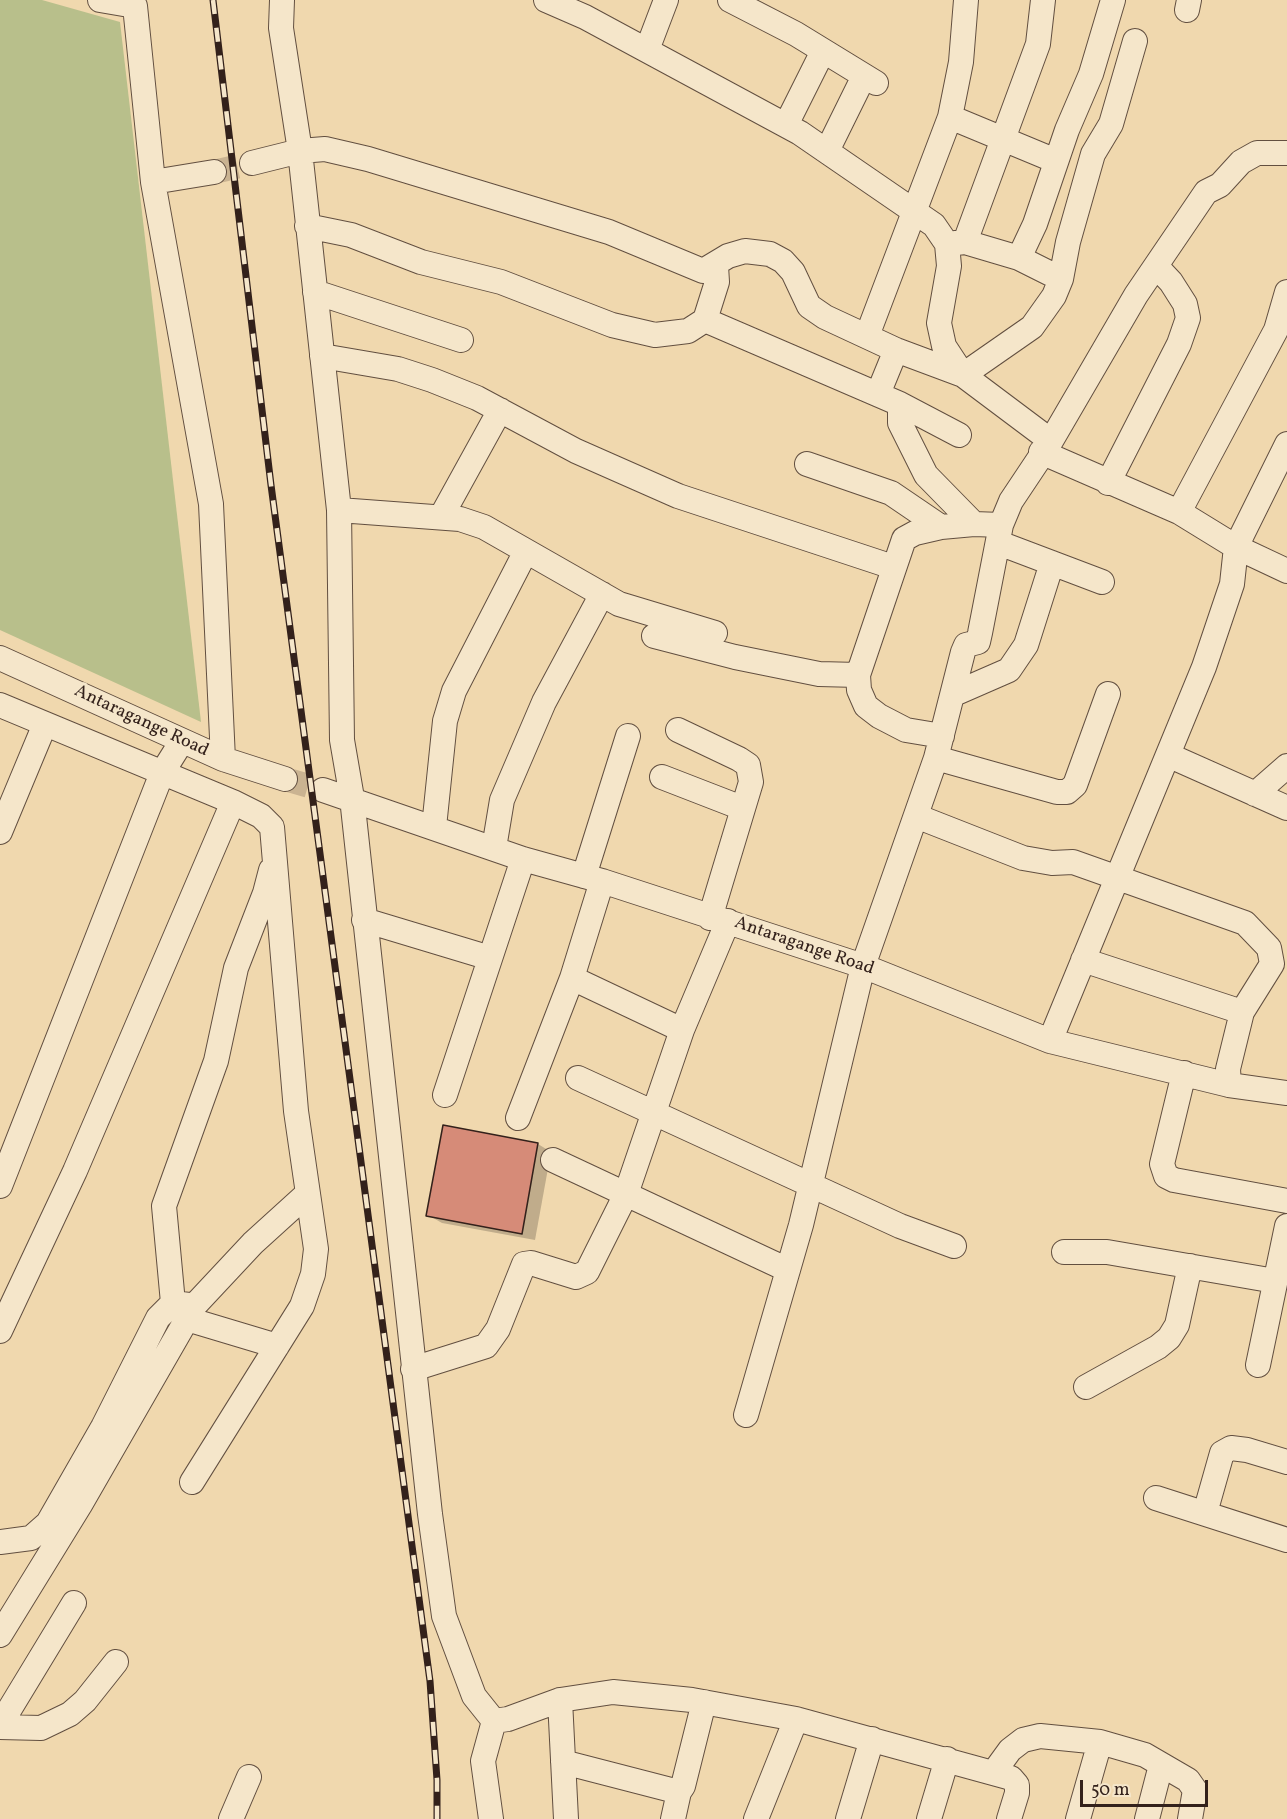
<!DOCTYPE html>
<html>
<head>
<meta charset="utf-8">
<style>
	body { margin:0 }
	#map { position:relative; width:1287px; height:1819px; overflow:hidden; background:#f0d8ae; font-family:Vollkorn,serif }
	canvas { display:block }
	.scale { position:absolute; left:1080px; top:1780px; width:128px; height:27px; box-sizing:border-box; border:3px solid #33211b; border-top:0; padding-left:8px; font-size:18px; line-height:21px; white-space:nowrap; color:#33211b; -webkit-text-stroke:4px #f5e6ca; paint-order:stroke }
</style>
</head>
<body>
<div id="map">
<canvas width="1287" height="1819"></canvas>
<div class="scale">50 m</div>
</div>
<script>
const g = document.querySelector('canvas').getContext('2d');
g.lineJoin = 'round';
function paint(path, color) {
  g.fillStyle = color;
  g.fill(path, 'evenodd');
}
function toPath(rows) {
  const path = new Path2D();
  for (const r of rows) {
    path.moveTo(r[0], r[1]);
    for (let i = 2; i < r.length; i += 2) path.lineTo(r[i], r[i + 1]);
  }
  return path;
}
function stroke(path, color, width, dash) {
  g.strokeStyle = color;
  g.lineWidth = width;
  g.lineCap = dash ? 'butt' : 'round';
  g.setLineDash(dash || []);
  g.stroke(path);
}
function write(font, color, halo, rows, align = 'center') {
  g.font = font + ' Vollkorn,serif';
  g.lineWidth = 6;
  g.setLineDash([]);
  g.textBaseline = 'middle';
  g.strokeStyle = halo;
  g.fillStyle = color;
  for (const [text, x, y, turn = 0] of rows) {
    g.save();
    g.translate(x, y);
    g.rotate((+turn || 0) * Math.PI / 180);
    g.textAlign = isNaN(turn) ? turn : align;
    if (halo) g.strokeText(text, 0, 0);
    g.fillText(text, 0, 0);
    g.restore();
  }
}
paint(toPath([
	[0,0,42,0,120,22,201,722,0,630]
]), '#b8bf8b');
paint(toPath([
	[444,1127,538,1144,551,1152,535,1240,442,1223,428,1215]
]), '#0003');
const building = toPath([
	[443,1125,538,1143,522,1234,426,1216,443,1125]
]);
paint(building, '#d68b78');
stroke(building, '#33211b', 1.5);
stroke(toPath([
	[214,172,252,163],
	[285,779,323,790]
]), '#cab391', 24, [24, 12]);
const minor = toPath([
	[100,0,135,6,153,182,211,504,223,759],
	[282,0,281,28,300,151,339,510,342,740,352,798,430,1514,444,1616,474,1696,494,1721,508,1719,560,1700,613,1692,692,1700,796,1719,1011,1778,1017,1785,1017,1793,1009,1819],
	[546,0,585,17,800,133,934,225,947,244,949,266,939,323,944,346,963,375,1051,441],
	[730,0,796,34,876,83],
	[1187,10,1189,0],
	[647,50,666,0],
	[950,117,1056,161],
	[786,125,823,51],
	[827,151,864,76],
	[252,163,300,151,325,149,368,159,609,232,703,271,728,256,745,251,770,254,783,261,793,272,809,306,825,317,896,350,963,375,1032,327,1054,296,1061,279],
	[153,182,214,172],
	[307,226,351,235,421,262,501,282,612,325,655,335,688,331,705,320,717,282,716,266],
	[965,242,1038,44,1043,0],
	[947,244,965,242,1019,258,1061,279,1068,242,1093,154,1111,124,1135,41],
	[1019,258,1035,224,1067,130,1091,74,1113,0],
	[315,292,461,340],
	[705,320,900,404,959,435],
	[867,336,950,117,961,62,966,0],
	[322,356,398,369,432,380,477,398,576,451,678,496,893,567],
	[878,394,896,350],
	[900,404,900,423,926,475,974,524],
	[1287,444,1236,547,1287,571],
	[1041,452,1179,512],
	[807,464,891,493,941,527],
	[1108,483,1179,344,1188,318,1185,304,1171,282,1156,266],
	[339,510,460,519,484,527,619,604,715,633],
	[441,517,500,410],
	[999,543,1102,582],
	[654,636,735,657,819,674,858,675],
	[0,658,223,759,285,779],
	[954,694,1009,670,1026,645,1052,563],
	[0,705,233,802,261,816,272,827,296,1111,316,1249,313,1274,302,1306,192,1482],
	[678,730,739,759,748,765,751,782,710,918],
	[942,736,906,730,879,716,866,706,859,690,858,675,904,539,915,533,941,527,974,524,1001,525],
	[1168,755,1287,808],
	[936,758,1057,792,1067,792,1075,785,1108,694],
	[662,777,742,808],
	[323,790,523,859,602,881,863,966,1050,1041,1229,1085,1287,1093],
	[1255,794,1287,766],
	[916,816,1023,858,1052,863,1073,862,1245,923,1269,948,1272,964,1242,1012,1228,1069,1229,1085],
	[434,827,445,721,454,691,526,551],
	[0,832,45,724],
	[494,848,502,800,544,702,602,594],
	[584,876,628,736],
	[364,920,490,958],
	[1083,960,1242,1012],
	[682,1030,728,921],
	[1050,1041,1204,667,1232,584,1236,547,1179,512,1276,330,1287,292],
	[1184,1073,1162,1164,1166,1176,1174,1180,1287,1201],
	[578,1078,900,1226,954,1246],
	[445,1095,523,859],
	[518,1118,572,978],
	[553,1160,788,1270],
	[0,1186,162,773,182,741],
	[1064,1252,1107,1252,1275,1281],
	[173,1303,164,1206,216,1061,236,968,265,893,271,870],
	[187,1319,277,1346],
	[0,1331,75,1171,233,802],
	[1258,1365,1287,1226],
	[413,1369,486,1346,498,1329,524,1264,531,1263,576,1277,587,1272,626,1194,682,1030,572,978,602,881],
	[1086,1387,1158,1347,1169,1338,1177,1325,1190,1266],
	[746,1415,801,1225,863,966,936,758,963,652,966,645,978,642,980,633,1001,525,1011,501,1051,441,1136,295,1206,192,1220,185,1241,162,1257,153,1287,153],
	[1156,1498,1287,1540],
	[1205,1513,1222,1453,1231,1448,1247,1450,1287,1462],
	[0,1542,31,1538,48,1523,103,1427,158,1318,173,1303,189,1305],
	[0,1635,80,1505,195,1305,253,1243,307,1194],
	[560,1700,566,1819],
	[0,1725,74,1603],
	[0,1727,41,1728,70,1714,85,1701,116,1662],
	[563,1762,679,1792,683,1786,704,1702],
	[994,1772,1010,1750,1023,1740,1040,1736,1100,1742,1145,1755,1188,1780,1195,1790,1190,1819],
	[231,1819,249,1777],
	[491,1819,483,1761,494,1721],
	[673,1819,679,1792],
	[756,1819,796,1719],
	[848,1819,872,1739],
	[929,1819,947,1759],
	[1078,1819,1100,1742],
	[1147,1819,1161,1765]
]);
stroke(minor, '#624f40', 26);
stroke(minor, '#f5e6ca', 24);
const rail = toPath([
	[213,0,271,485,430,1681,437,1780,437,1819]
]);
stroke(rail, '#33211b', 7);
stroke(rail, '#f5e6ca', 4.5, [14]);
write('18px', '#33211b', '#f5e6ca', [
	["Antaragange Road",141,722,25],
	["Antaragange Road",804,947,19]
]);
</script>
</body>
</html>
